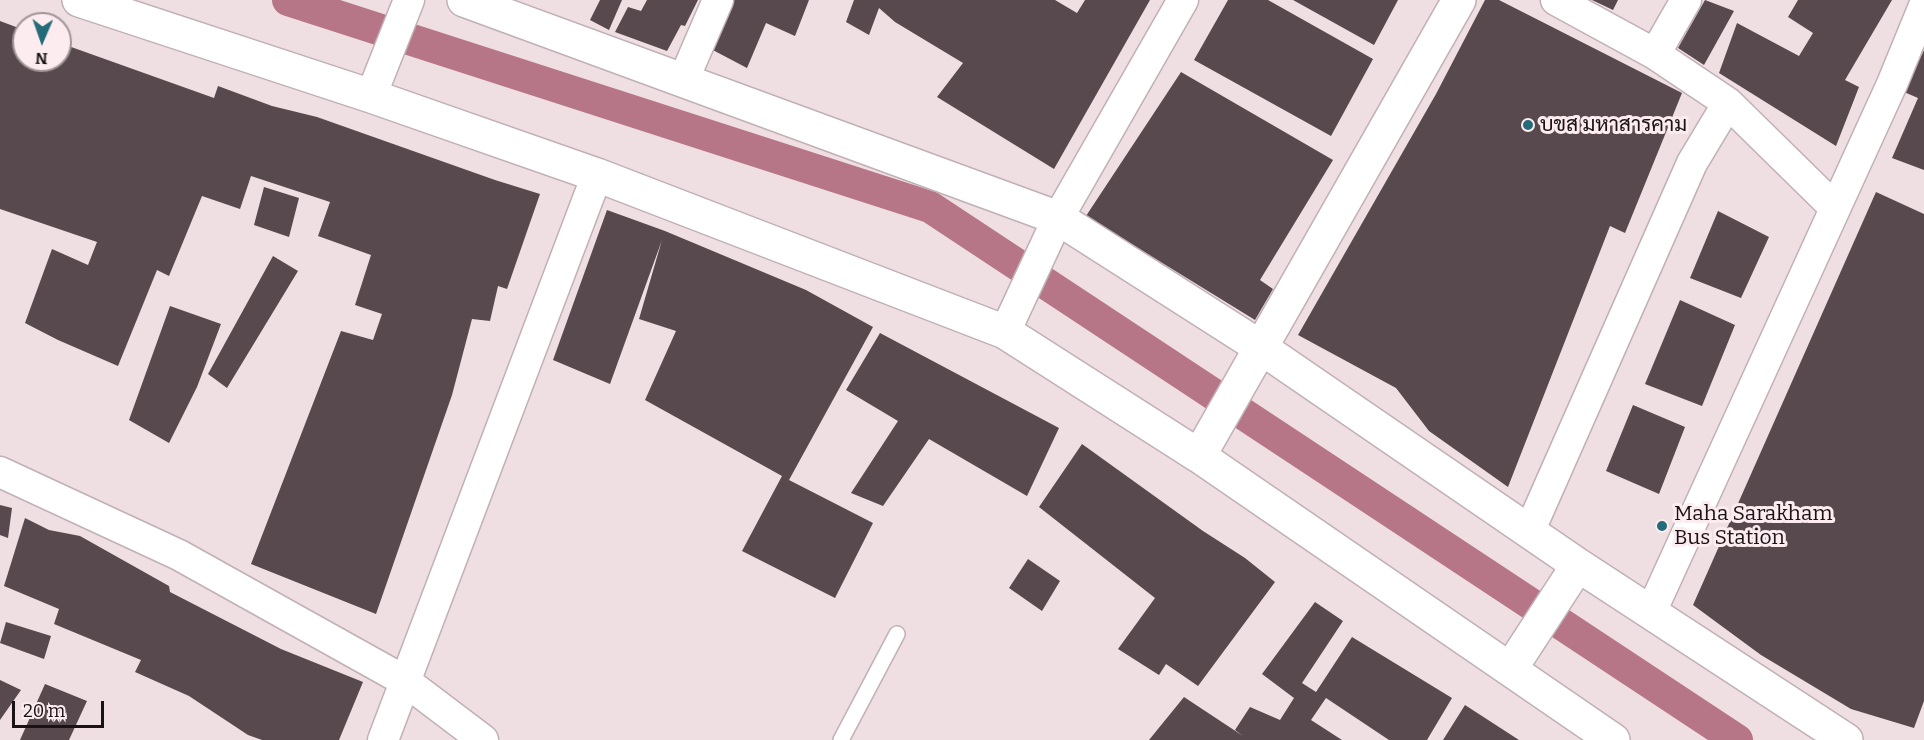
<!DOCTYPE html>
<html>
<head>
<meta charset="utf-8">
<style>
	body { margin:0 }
	#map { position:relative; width:1924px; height:740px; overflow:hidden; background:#efdee2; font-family:Bitter,serif }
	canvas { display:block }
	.north { position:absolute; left:12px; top:12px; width:60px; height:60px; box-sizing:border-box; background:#fcebef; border:2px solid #a19598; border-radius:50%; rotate:182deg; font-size:16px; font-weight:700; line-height:24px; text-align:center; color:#191315 }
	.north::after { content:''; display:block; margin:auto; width:21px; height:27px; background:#236b78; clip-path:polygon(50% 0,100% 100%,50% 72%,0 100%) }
	.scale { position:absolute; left:12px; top:701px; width:92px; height:27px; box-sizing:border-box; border:3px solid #191315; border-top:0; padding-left:8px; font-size:18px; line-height:21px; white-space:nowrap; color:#191315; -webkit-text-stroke:4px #fcebef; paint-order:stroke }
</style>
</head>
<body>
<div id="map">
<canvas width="1924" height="740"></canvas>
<div class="north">N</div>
<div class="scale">20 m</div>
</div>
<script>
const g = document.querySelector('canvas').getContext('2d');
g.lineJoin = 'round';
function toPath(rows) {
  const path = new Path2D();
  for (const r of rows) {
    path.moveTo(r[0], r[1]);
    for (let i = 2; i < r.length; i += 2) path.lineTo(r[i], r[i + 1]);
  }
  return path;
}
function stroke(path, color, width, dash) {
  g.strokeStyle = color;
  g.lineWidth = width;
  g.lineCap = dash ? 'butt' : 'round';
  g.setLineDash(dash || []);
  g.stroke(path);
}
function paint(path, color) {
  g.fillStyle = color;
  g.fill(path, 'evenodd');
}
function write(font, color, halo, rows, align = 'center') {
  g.font = font + ' Bitter,Sarabun,serif';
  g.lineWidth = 6;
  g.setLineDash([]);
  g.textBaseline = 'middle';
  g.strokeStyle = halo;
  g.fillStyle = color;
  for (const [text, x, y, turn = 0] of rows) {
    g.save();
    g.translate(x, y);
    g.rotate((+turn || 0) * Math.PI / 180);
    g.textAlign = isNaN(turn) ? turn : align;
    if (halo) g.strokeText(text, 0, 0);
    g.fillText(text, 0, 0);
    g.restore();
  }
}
stroke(toPath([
	[288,0,930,207,1737,740]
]), '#b67688', 32);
paint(toPath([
	[600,0,622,0,609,30,590,20],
	[647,0,698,0,685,26,681,25,667,51,615,32,628,7,641,11],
	[730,0,809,0,795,36,766,23,747,68,709,48],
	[854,0,1055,0,1077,13,1085,0,1150,0,1054,169,937,97,963,63,895,22,879,8,869,35,846,22],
	[1228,0,1268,0,1373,59,1331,136,1194,60],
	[1293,0,1398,0,1374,45],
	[1485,0,1499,0,1682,93,1625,233,1610,226,1508,487,1429,431,1396,388,1298,335,1436,94],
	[1592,0,1618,0,1613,10],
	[1705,0,1734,11,1704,65,1678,48],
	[1798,0,1892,0,1845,80,1859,87,1836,146,1719,73,1737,23,1799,56,1813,33,1788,17],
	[0,21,24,30,24,60,60,60,60,43,214,98,218,86,272,106,317,117,495,180,540,194,507,289,498,286,490,321,472,319,452,395,376,614,251,564,341,331,373,340,382,314,355,305,371,255,318,236,330,202,251,176,240,209,202,196,169,276,157,270,118,366,58,340,25,323,52,249,88,265,97,242,0,209],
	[1924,50,1924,170,1892,158,1918,98,1904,92],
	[1181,72,1333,160,1260,280,1273,289,1255,320,1086,216],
	[264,187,299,198,289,237,254,225],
	[1876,192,1924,214,1924,701,1914,728,1851,709,1761,655,1693,605],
	[607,210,665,231,806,290,873,327,789,480,873,523,835,598,742,551,782,476,645,400,676,331,639,319,662,240,610,384,553,360],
	[1718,211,1769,237,1741,298,1690,278],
	[273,256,298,271,227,388,208,374],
	[1680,300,1735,325,1702,406,1645,384],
	[170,306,221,324,197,387,169,443,129,420],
	[880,333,1059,428,1027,496,929,439,883,506,851,493,898,421,846,390],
	[1633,405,1685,427,1659,494,1606,471],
	[1082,444,1203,531,1245,558,1275,582,1198,686,1166,664,1159,675,1118,649,1155,598,1039,507],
	[0,505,12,508,8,538,0,535],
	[25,518,49,530,80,536,169,586,170,592,281,649,363,682,339,740,262,740,248,735,189,696,135,672,141,660,54,624,59,609,4,586],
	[1028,559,1060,581,1042,611,1009,588],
	[1315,602,1343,621,1302,683,1316,692,1352,637,1452,698,1427,740,1389,740,1326,698,1311,720,1342,740,1149,740,1184,697,1243,736,1235,730,1250,707,1280,720,1294,698,1262,674],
	[6,622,51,636,44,659,0,643],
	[0,680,21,690,0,720],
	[45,684,87,701,69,740,20,740],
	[1465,705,1519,740,1443,740]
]), '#57494d');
const lane = toPath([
	[841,740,897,634]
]);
const street = toPath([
	[1556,0,1655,54,1728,103],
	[1655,54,1686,0],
	[683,81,718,0],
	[371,96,409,0],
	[1005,332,1058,218,1183,0],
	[0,472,179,555,405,681,483,740],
	[1529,532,1692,163,1728,103,1835,208],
	[1651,612,1892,84,1924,6],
	[383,740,597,175]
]);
const secondary = toPath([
	[79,0,371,96,597,175,1005,332,1199,456,1613,740],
	[464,0,1058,218,1260,347,1578,565,1846,740],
	[1199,456,1459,0],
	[1511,668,1578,565]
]);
stroke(lane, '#c1b0b4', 18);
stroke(street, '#c1b0b4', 33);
stroke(secondary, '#c1b0b4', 36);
stroke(lane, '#fff', 15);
stroke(street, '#fff', 30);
stroke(secondary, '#fff', 33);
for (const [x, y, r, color] of [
	[1528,125,6,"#236b78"],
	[1662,526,6,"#236b78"]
]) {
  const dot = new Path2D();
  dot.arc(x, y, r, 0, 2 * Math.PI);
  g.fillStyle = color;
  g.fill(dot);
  stroke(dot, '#fcebef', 2);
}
write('21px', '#191315', '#fcebef', [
	["บขส มหาสารคาม",1540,125],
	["Maha Sarakham",1674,514],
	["Bus Station",1674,538]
], 'left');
</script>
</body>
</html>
